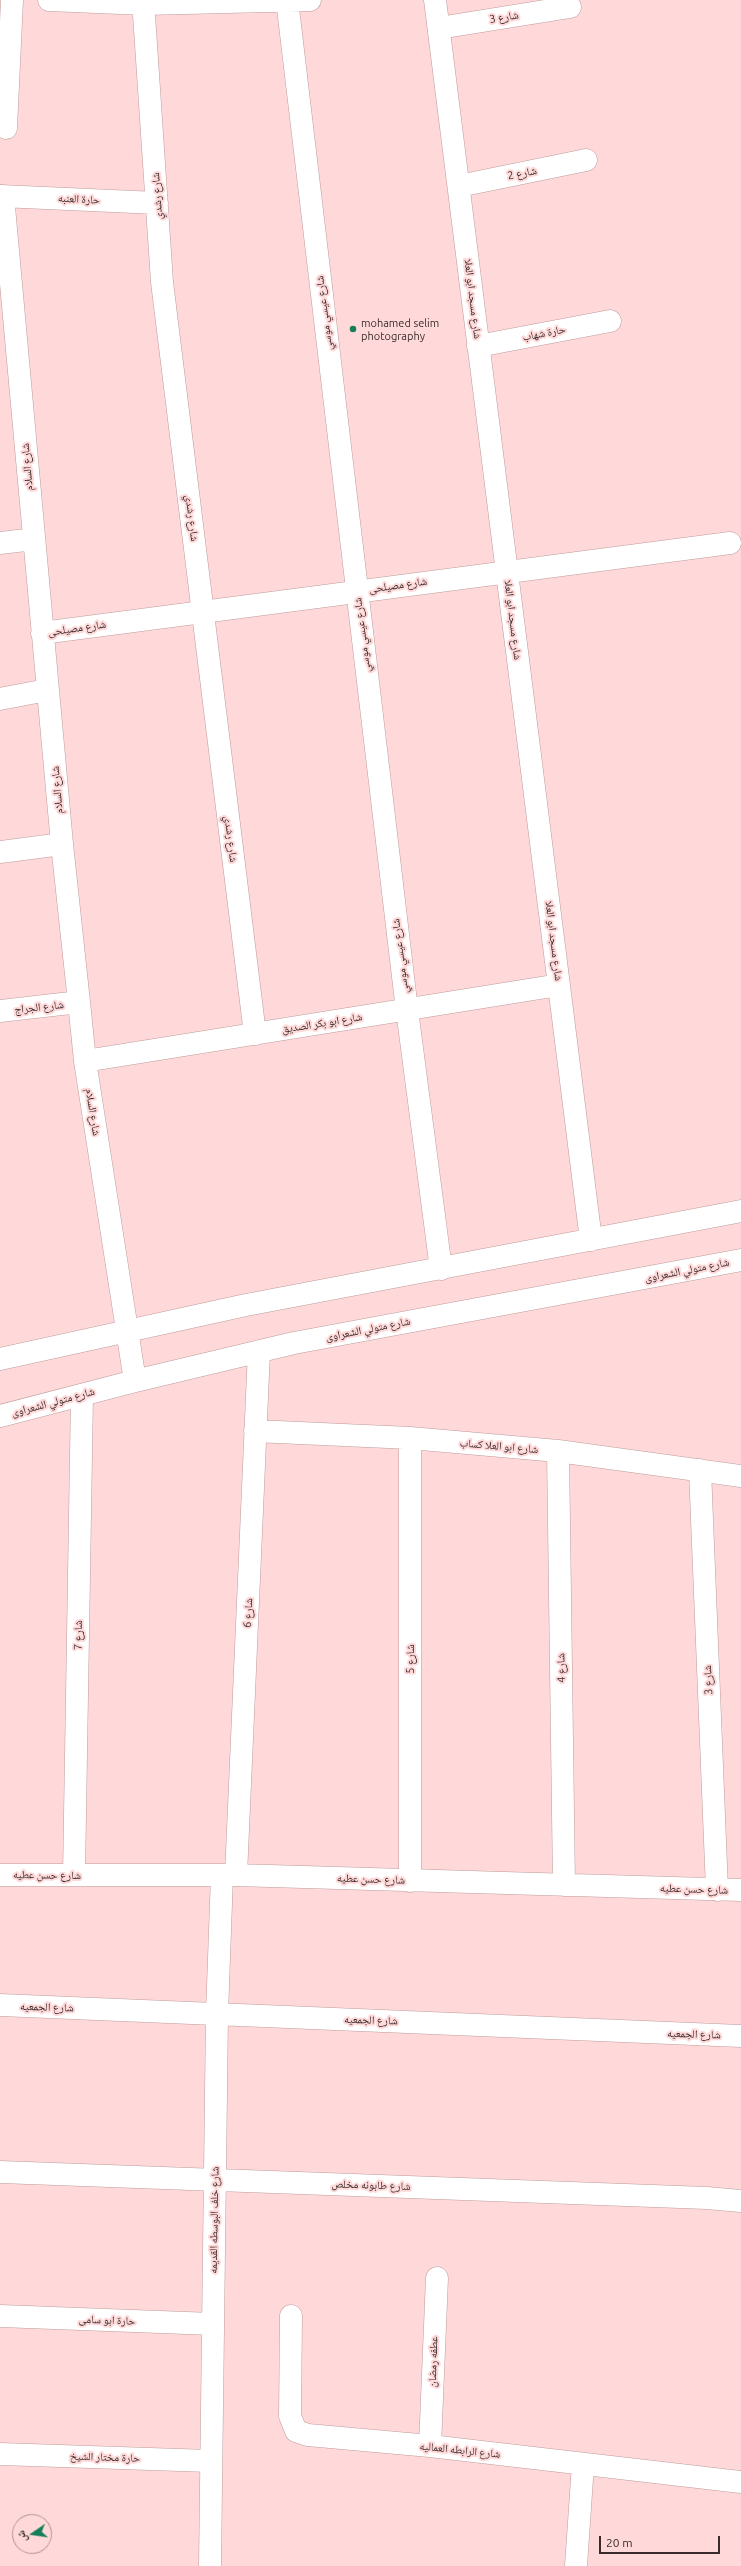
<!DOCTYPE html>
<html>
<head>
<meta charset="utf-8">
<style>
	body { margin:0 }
	#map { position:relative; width:741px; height:2566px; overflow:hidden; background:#ffd9d9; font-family:Ubuntu,"Noto Naskh Arabic",sans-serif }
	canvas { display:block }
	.north { position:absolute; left:12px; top:2514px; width:40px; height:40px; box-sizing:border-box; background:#ffd9d9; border:1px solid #b09393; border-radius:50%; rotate:257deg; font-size:11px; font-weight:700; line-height:16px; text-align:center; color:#392b2b }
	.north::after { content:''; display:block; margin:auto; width:14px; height:18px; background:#167e58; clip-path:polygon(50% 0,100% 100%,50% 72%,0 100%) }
	.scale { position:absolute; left:599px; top:2536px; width:121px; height:18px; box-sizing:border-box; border:2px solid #392b2b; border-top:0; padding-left:5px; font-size:12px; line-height:14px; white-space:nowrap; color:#392b2b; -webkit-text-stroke:3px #ffd9d9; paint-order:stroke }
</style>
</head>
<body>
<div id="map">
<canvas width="741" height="2566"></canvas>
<div class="north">ش</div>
<div class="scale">20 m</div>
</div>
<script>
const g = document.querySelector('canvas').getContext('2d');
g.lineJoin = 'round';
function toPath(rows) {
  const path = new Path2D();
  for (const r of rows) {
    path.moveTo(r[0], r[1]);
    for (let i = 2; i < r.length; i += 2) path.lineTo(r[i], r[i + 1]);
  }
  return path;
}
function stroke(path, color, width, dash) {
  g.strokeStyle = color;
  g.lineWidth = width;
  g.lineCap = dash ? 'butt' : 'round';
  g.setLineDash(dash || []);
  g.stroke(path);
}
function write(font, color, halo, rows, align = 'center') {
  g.font = font + ' Ubuntu,"Noto Naskh Arabic",sans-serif';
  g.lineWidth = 4;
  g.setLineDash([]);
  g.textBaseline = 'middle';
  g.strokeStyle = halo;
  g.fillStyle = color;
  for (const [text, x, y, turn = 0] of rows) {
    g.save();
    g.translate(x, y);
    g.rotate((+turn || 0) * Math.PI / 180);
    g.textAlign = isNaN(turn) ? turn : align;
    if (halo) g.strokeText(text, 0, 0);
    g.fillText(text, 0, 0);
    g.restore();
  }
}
const street = toPath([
	[49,0,144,4,310,0],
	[143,0,162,282,255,1034],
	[287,0,407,1010,441,1269],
	[435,0,591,1240],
	[439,28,570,7],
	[6,128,12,0],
	[459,186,586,160],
	[0,196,157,203],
	[3,196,62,844,79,1002,85,1061,135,1381],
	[478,346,610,321],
	[0,543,34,539],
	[42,633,730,543],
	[0,699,47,690],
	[0,852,62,844],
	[0,1011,79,1002],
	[85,1061,559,985],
	[0,1359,246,1305,741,1211],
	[0,1416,135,1381,294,1343,741,1260],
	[255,1431,410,1438,558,1451,741,1476],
	[558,1451,564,1885],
	[700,1470,717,1890],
	[0,1875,236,1875,741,1890],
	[74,1875,82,1395],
	[236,1875,259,1351],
	[410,1881,410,1438],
	[0,2005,741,2036],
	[0,2172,707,2198,741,2201],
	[0,2316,213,2324],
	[291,2316,290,2416,296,2431,308,2435,430,2446,741,2482],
	[430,2446,437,2278],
	[0,2454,210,2461],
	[210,2566,217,2014,222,1875],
	[576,2566,583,2464]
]);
stroke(street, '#be9b9b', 23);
stroke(street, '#fff', 22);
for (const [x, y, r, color] of [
	[353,329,4,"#167e58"]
]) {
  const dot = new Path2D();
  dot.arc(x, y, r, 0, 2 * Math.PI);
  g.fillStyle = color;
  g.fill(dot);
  stroke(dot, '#ffd9d9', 1.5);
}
write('11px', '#392b2b', '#ffd9d9', [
	["شارع 3",504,17,-9],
	["شارع 2",522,173,-11],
	["شارع رشدي",157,196,-94],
	["حارة العنبه",79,199,3],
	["شارع مسجد ابو العلا",473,299,83],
	["شارع عيسي موسي",324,313,-97],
	["حارة شهاب",544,333,-11],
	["شارع السلام",27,467,-95],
	["شارع رشدي",192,518,83],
	["شارع مصيلحى",398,585,-8],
	["شارع مسجد ابو العلا",513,620,83],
	["شارع مصيلحى",77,628,-8],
	["شارع عيسي موسي",362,635,-97],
	["شارع السلام",57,790,-95],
	["شارع رشدي",231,839,83],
	["شارع مسجد ابو العلا",554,941,83],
	["شارع عيسي موسي",400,956,-97],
	["شارع الجراج",39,1007,-6],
	["شارع ابو بكر الصديق",322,1023,-9],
	["شارع السلام",93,1112,81],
	["شارع متولي الشعراوى",687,1270,-11],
	["شارع متولي الشعراوى",368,1329,-11],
	["شارع متولي الشعراوى",53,1402,-15],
	["شارع ابو العلا كساب",499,1446,5],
	["شارع 6",248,1613,-87],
	["شارع 7",78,1635,-89],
	["شارع 5",410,1659,-90],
	["شارع 4",561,1668,-91],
	["شارع 3",708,1680,-92],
	["شارع حسن عطيه",47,1875,1],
	["شارع حسن عطيه",371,1879,2],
	["شارع حسن عطيه",694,1889,2],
	["شارع الجمعيه",47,2007,2],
	["شارع الجمعيه",371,2020,2],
	["شارع الجمعيه",694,2034,2],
	["شارع طابونه مخلص",371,2185,2],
	["شارع خلف البوسطه القديمه",214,2220,-89],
	["حارة ابو سامى",107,2320,2],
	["عطفه رمضان",433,2362,-88],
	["شارع الرابطه العماليه",460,2450,6],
	["حارة مختار الشيخ",105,2457,2]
]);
write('11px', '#392b2b', '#ffd9d9', [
	["mohamed selim",361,323],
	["photography",361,336]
], 'left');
</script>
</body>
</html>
